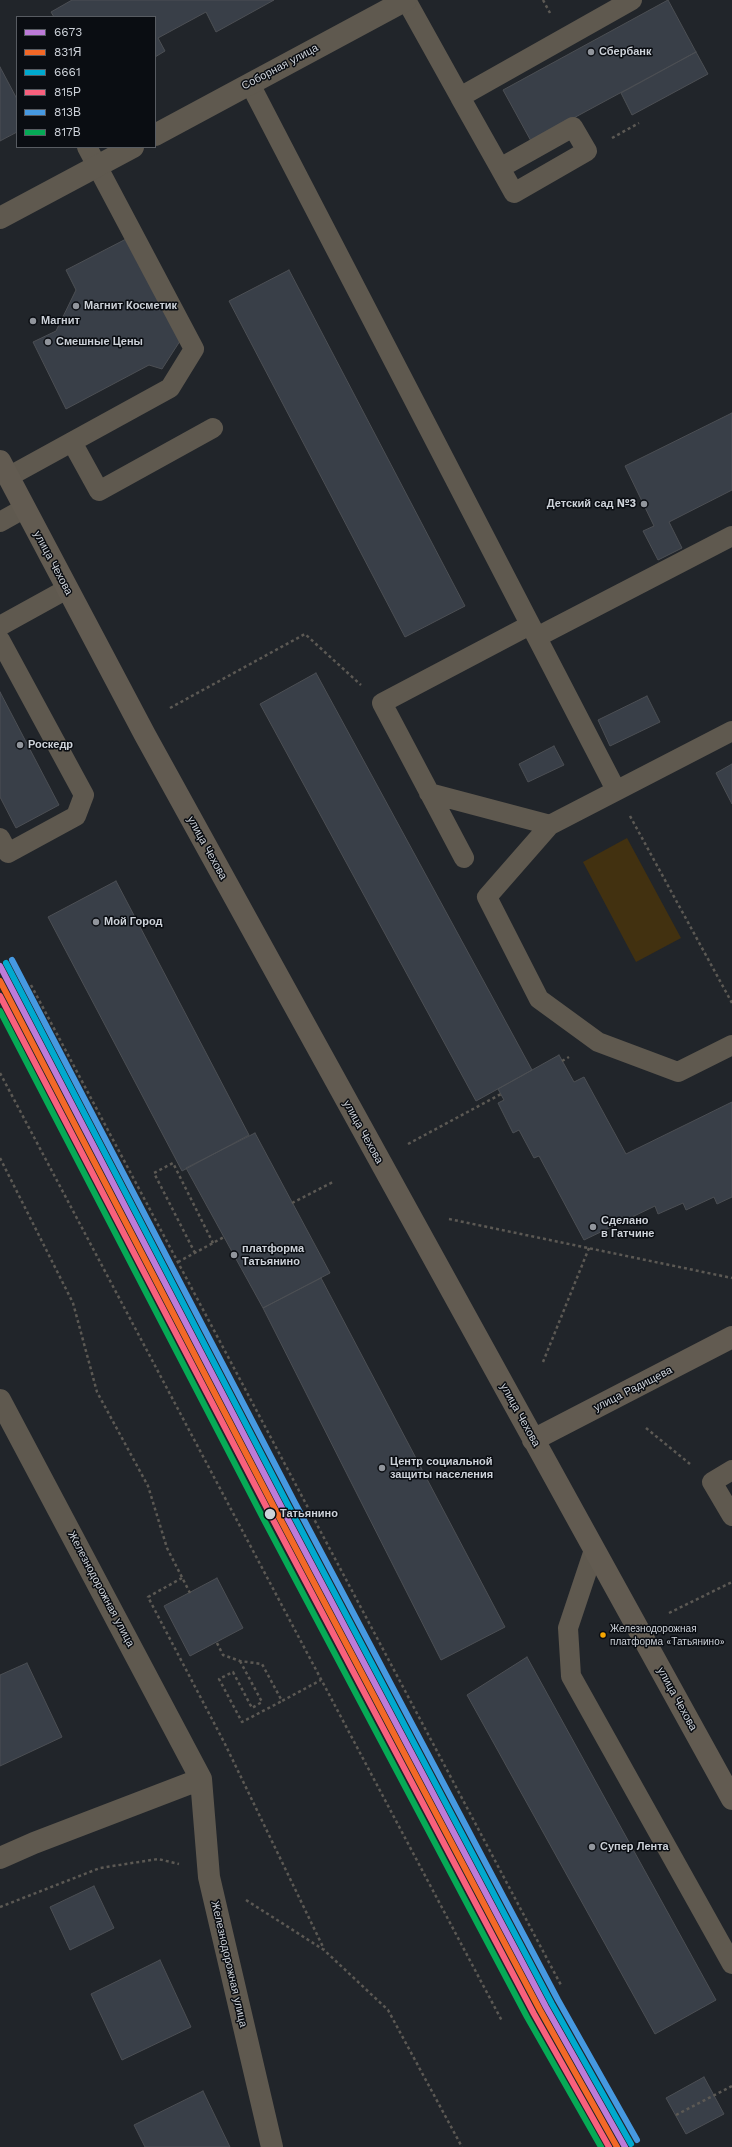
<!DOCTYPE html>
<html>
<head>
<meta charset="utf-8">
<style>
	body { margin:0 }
	#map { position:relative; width:732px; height:2147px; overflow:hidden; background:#21252a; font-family:"Work Sans",sans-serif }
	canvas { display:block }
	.legend { position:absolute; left:16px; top:16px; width:140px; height:132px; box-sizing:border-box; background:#0a0d12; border:1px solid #585c62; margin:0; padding:5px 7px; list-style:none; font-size:12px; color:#cdd2d9 }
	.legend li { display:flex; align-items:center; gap:8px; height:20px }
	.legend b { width:20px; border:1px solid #585c62 }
</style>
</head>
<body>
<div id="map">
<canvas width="732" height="2147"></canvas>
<ul class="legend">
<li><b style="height:5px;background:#bd7bd9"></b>6673</li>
<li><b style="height:5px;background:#f36827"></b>831Я</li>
<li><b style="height:5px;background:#00a9ce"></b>6661</li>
<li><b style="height:5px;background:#f8607d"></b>815Р</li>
<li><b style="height:5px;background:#4699e1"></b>813В</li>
<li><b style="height:5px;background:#06aa56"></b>817В</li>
</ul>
</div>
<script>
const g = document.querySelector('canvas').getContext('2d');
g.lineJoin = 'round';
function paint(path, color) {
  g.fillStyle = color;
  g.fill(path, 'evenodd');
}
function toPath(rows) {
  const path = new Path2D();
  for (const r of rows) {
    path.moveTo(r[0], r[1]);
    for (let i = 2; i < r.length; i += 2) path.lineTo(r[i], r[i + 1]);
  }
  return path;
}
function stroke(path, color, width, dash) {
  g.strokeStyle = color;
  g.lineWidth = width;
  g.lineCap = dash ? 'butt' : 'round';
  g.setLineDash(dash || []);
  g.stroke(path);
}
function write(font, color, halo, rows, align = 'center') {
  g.font = font + ' "Work Sans",sans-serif';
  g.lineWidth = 3;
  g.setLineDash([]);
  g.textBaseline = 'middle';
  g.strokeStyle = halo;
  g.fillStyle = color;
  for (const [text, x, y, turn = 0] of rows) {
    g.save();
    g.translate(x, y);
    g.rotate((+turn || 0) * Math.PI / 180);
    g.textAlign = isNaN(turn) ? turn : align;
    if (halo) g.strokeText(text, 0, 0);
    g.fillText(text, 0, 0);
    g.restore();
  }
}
paint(toPath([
	[627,838,681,938,636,962,583,862]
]), '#423110');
const building = toPath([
	[72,0,274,0,216,32,206,12,158,38,165,51,155,57,155,17,54,17,51,12,72,0],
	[668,0,696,52,531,141,503,90,668,0],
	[696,52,708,74,632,115,621,93,696,52],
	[0,67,17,99,17,132,0,141,0,67],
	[128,238,180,341,162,369,149,365,66,409,33,342,56,331,76,290,66,270,128,238],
	[289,270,465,606,405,637,229,301,289,270],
	[732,413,732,490,669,522,682,548,658,560,643,531,654,526,625,466,732,413],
	[316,673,532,1070,476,1101,260,704,316,673],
	[0,692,59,805,16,828,0,797,0,692],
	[647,696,660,722,610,746,598,720,647,696],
	[554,746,564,765,528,782,519,764,554,746],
	[732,764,732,804,716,773,732,764],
	[116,881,249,1135,182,1171,48,917,116,881],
	[559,1055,574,1082,584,1077,626,1154,732,1102,732,1197,717,1204,714,1197,686,1210,683,1203,658,1214,655,1206,584,1240,539,1156,534,1158,519,1130,513,1133,498,1103,504,1100,498,1089,559,1055],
	[255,1133,330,1273,263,1308,186,1168,255,1133],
	[321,1278,505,1627,441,1660,263,1308,321,1278],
	[217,1578,243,1628,190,1656,164,1606,217,1578],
	[527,1657,716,2000,655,2034,467,1695,527,1657],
	[27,1663,62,1737,0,1766,0,1675,27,1663],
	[94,1886,114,1928,70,1950,50,1907,94,1886],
	[160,1960,191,2027,122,2060,91,1994,160,1960],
	[704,2077,724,2114,686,2134,666,2098,704,2077],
	[203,2091,230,2147,145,2147,134,2125,203,2091]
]);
paint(building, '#393f48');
stroke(building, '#4c4f54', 1);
stroke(toPath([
	[543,0,550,13],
	[612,138,639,123],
	[170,708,305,634,361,685],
	[630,816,732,1003],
	[31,985,562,1987],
	[562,1061,569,1057],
	[0,1073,502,2021],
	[408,1144,501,1094],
	[0,1158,73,1303,97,1392,148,1486,167,1548,190,1593],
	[292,1203,333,1182],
	[449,1219,732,1278],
	[195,1253,154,1173,173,1163,213,1243],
	[178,1262,224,1237],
	[543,1362,589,1248],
	[646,1428,690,1464],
	[182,1578,148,1597,225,1744,324,1949],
	[669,1613,732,1582],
	[217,1643,223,1655,240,1661,262,1664,282,1701,321,1680],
	[240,1661,262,1702,252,1708,233,1672,219,1679,242,1722,282,1701],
	[246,1900,324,1950,388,2010,462,2147],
	[0,1907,100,1868,158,1859,179,1864],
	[676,2115,732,2086]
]), '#5c5954', 2.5, [3, 3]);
stroke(toPath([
	[406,0,460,97,632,0],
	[250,84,616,790],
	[460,97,500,168,514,193,587,151,573,127,500,168],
	[72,442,99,491,213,428],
	[8,477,170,388,194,349,87,147],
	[0,522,25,508],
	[0,626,67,589],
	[537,637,732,536],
	[0,640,84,795,76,816,8,853,0,838],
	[732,731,550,825,487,897,539,999,598,1042,678,1072,732,1045],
	[429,793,550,825],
	[464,858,382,703,530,625],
	[732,1470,712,1482,732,1516],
	[594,1550,568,1628,571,1676,732,1964]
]), '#5f594f', 20);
stroke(toPath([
	[155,135,406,0],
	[0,218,133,147],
	[0,1400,201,1779,209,1877,272,2147],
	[0,1858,34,1843,201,1779]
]), '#5f594f', 22);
stroke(toPath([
	[0,461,145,735,732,1799],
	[533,1440,732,1337]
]), '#625b51', 22);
stroke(toPath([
	[0,966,282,1508,546,2007,625,2147]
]), '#bd7bd9', 6);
stroke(toPath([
	[0,981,276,1511,540,2010,617,2147]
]), '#f36827', 6);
stroke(toPath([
	[6,963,288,1505,552,2004,631,2144]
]), '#00a9ce', 6);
stroke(toPath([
	[0,996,270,1514,534,2014,609,2147]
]), '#f8607d', 6);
stroke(toPath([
	[12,960,294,1501,558,2000,637,2140]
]), '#4699e1', 6);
stroke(toPath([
	[0,1011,263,1518,527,2017,601,2147]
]), '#06aa56', 6);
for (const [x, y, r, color] of [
	[591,52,4,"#91959c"],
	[76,306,4,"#91959c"],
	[33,321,4,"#91959c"],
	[48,342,4,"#91959c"],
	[644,504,4,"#91959c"],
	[20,745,4,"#91959c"],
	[96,922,4,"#91959c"],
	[593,1227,4,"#91959c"],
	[234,1255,4,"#91959c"],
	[382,1468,4,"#91959c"],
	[270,1514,6,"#cdd2d9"],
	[603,1635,3.5,"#f7a600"],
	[592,1847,4,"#91959c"]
]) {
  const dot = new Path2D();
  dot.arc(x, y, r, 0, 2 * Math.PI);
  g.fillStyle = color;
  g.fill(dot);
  stroke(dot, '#0a0d12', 1.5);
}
write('10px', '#cdd2d9', '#0a0d12', [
	["Железнодорожная",610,1629],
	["платформа «Татьянино»",610,1642]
], 'left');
write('bold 11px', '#cdd2d9', '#0a0d12', [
	["Сбербанк",599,52],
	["Магнит Косметик",84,306],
	["Магнит",41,321],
	["Смешные Цены",56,342],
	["Детский сад №3",636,504,"right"],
	["Роскедр",28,745],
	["Мой Город",104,922],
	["Сделано",601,1221],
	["в Гатчине",601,1234],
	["платформа",242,1249],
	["Татьянино",242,1262],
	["Центр социальной",390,1462],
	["защиты населения",390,1475],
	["Супер Лента",600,1847]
], 'left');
write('11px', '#cdd2d9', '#0a0d12', [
	["Соборная улица",280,67,-28],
	["улица Чехова",53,563,62],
	["улица Чехова",207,848,61],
	["улица Чехова",363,1132,61],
	["улица Радищева",633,1389,-27],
	["улица Чехова",520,1415,61],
	["Железнодорожная улица",101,1589,62],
	["улица Чехова",677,1699,61],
	["Железнодорожная улица",229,1964,77]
]);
write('bold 11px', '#cdd2d9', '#0a0d12', [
	["Татьянино",280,1514]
], 'left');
</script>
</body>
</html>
